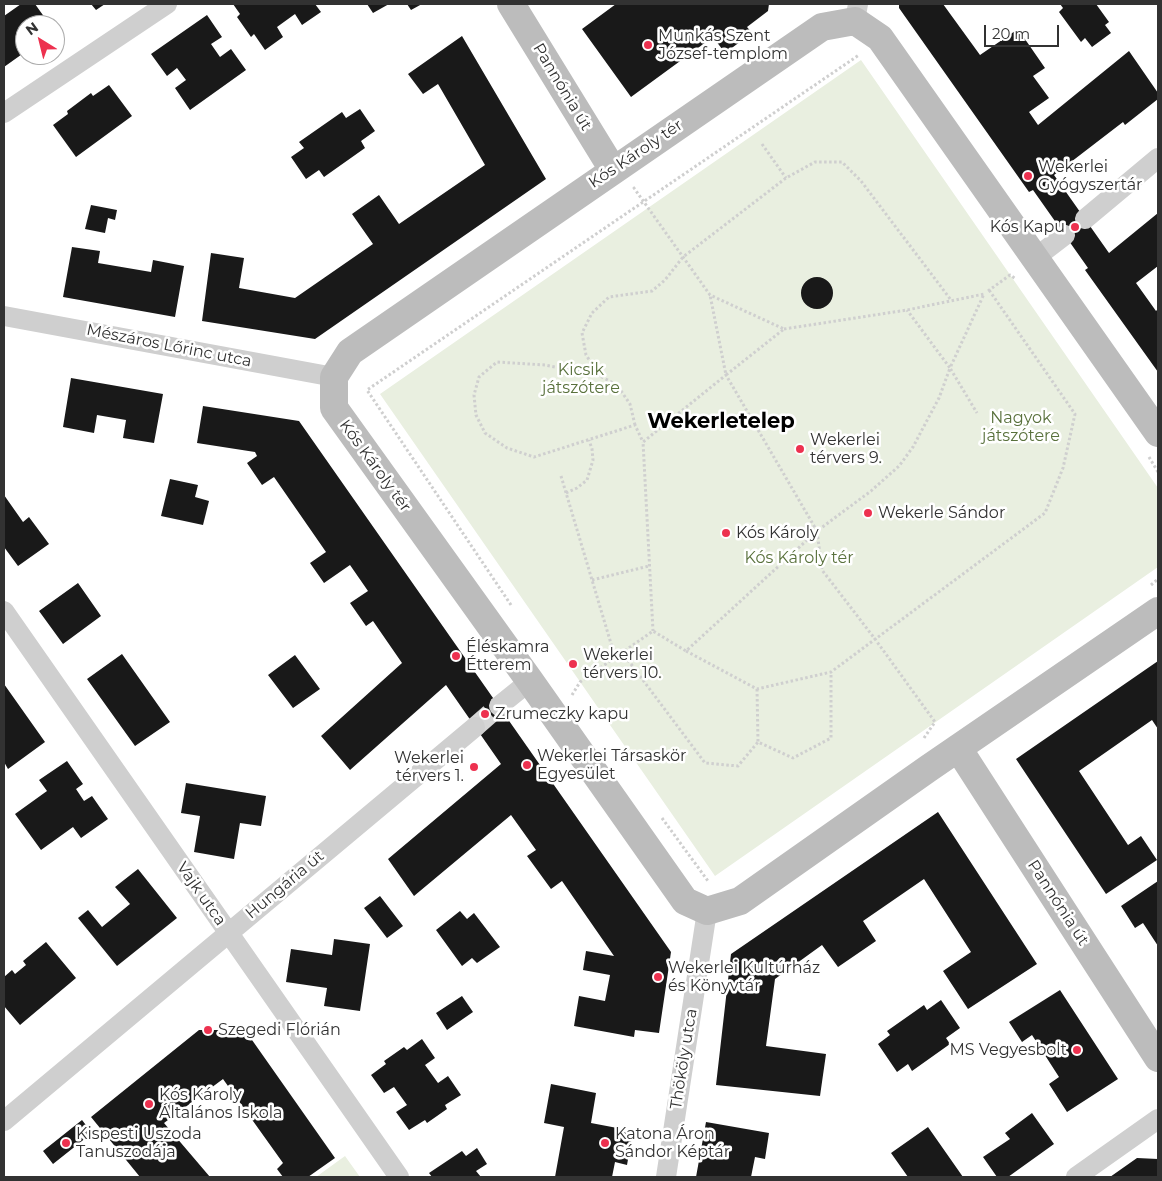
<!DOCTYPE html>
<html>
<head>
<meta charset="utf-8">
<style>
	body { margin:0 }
	#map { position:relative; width:1162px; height:1181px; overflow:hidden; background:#fff; font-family:Montserrat,sans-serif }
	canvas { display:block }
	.frame { position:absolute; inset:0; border:5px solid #323232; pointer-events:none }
	.north { position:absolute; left:15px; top:15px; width:50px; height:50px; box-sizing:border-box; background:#fff; border:1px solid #adadad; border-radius:50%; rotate:324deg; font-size:14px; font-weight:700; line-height:20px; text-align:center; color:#323232 }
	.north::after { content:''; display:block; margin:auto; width:18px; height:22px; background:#ed314f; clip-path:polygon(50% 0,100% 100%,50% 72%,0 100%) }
	.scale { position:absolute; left:984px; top:25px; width:75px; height:22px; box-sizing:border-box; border:2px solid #323232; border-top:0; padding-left:6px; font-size:15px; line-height:18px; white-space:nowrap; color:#323232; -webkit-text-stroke:4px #fff; paint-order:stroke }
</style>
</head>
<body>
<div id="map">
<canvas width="1162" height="1181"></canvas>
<div class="frame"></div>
<div class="north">N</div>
<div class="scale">20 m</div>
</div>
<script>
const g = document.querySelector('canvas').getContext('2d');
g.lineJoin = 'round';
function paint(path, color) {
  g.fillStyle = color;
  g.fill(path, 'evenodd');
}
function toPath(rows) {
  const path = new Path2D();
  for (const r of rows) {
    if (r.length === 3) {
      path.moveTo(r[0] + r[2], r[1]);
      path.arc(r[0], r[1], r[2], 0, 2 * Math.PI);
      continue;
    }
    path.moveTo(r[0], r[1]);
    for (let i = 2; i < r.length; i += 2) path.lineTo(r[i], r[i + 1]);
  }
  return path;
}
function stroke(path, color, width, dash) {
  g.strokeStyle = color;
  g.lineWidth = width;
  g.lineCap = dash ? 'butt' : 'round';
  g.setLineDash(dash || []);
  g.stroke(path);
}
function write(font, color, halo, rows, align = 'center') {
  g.font = font + ' Montserrat,sans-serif';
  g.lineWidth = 5;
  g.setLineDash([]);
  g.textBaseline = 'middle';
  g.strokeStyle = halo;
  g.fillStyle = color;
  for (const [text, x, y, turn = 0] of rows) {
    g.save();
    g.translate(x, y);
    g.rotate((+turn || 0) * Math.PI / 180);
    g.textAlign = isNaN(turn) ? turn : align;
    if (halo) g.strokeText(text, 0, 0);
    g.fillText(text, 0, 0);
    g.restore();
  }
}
paint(toPath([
	[861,60,1158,488,1158,567,715,876,380,394],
	[345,1156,360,1177,316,1177]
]), '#e9efe0');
paint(toPath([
	[21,4,35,4,50,25,25,25,25,52,4,67,4,16],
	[91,4,105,4,96,10],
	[233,4,315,4,321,12,302,25,295,14,277,27,283,37,265,50,254,34,251,37,237,17,240,14],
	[367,4,389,4,373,13],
	[407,4,422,4,411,10],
	[616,4,769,4,768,11,747,27,752,33,725,53,713,37,631,97,582,29],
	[899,4,943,4,980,55,1018,29,1045,68,1033,76,1049,98,1029,112,1038,125,1129,51,1158,93,1158,99,1125,125,1123,122,1054,175,1109,253,1158,213,1158,266,1136,283,1156,311,1158,309,1158,372,1085,270,1088,268,1033,190,1029,192,899,8],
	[1060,4,1096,4,1109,22,1105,25,1111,33,1092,47,1085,38,1081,42,1059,12,1063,8],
	[207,15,222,37,211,44,220,57,231,49,246,70,190,110,175,88,186,80,177,68,167,76,151,54],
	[462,36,546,179,315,339,202,321,211,253,244,258,239,288,295,298,373,244,352,214,379,195,399,224,485,165,438,84,423,94,408,74],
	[109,85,132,116,76,157,53,125,68,114,67,111,91,93,93,96],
	[360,109,375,131,361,141,365,148,324,177,319,170,306,179,291,157,304,148,299,142,342,112,346,118],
	[91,205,117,210,115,220,108,218,105,233,85,229],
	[72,247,100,251,98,263,151,272,153,260,184,266,175,317,63,297],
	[817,293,16],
	[71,378,163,394,154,443,123,438,126,420,97,415,94,433,63,427],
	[203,406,299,421,671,952,659,1033,635,1030,634,1037,574,1026,579,996,605,1001,610,975,583,970,586,951,614,956,562,881,551,889,527,856,536,850,511,815,414,896,388,859,501,764,446,685,350,770,321,736,402,663,373,621,366,626,350,603,368,591,350,565,324,583,310,563,326,552,274,477,262,485,247,463,257,456,255,452,197,443],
	[170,479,198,485,195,497,209,501,203,525,161,516],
	[4,495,23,522,29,517,49,544,18,566,4,547],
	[78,583,101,616,63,644,39,611],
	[122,654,170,722,135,746,87,679],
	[295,655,320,689,293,708,268,675],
	[1158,661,1158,729,1152,720,1079,771,1128,845,1141,836,1157,860,1106,894,1016,759],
	[4,684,45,742,8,769,4,762],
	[67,761,83,784,76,789,84,801,92,796,108,819,81,838,73,827,41,850,15,814,47,791,39,780],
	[186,783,266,796,261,826,240,823,234,859,194,852,200,816,181,813],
	[938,812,1037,964,968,1009,943,971,971,952,924,879,863,921,876,941,838,967,822,945,775,979,766,1046,826,1054,820,1096,716,1085,731,954],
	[138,869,177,918,117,966,78,918,88,910,102,927,130,904,115,887],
	[1158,881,1158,946,1143,923,1135,928,1121,906],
	[380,896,403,926,387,938,364,908],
	[460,911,467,919,474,913,500,947,477,963,472,958,462,966,436,930],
	[334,939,370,944,360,1011,324,1006,327,988,286,982,291,949,332,955],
	[46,942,76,978,20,1025,4,1006,4,977,12,970,15,974,26,965,23,961],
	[1060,990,1118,1079,1067,1112,1049,1084,1059,1077,1032,1035,1022,1042,1009,1022],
	[462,996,473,1012,447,1030,436,1013],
	[941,1000,960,1028,946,1038,950,1044,912,1071,908,1064,897,1072,878,1044,890,1035,887,1031,924,1005,927,1010],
	[199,1030,245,1030,335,1158,308,1177,283,1177,277,1169,283,1163,223,1079,164,1123,210,1177,140,1177,91,1117],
	[422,1039,435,1058,425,1065,438,1083,448,1076,461,1095,445,1105,447,1109,427,1123,425,1120,409,1130,396,1112,407,1105,394,1087,384,1093,371,1075,386,1064,384,1061,404,1047,407,1050],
	[551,1084,596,1093,591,1123,633,1131,627,1165,615,1162,612,1177,555,1177,564,1127,544,1123],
	[1032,1113,1054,1144,1008,1177,997,1177,983,1157,1010,1139,1005,1133],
	[82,1120,92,1133,53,1164,43,1151],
	[706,1122,769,1133,765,1159,755,1157,751,1177,696,1177],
	[928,1127,963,1177,908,1177,891,1153],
	[477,1148,487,1164,476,1171,481,1177,432,1177,429,1173,462,1151,466,1156],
	[1137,1158,1158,1159,1158,1177,1110,1177]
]), '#191919');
stroke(toPath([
	[475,727,499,706]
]), '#d6d6d6', 20, [20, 10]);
stroke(toPath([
	[762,144,786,178],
	[635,188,634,188,710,295,784,329,726,375,710,295],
	[988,291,1010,275,1016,279],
	[784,329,907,310,984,294,950,368,907,310],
	[600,376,586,355,582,333,592,313,609,297,652,291,665,280,683,257,786,178,815,162,842,162,861,181,951,300],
	[635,425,630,404,617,385,600,376,545,365,497,362,479,377,474,395,476,415,485,433,507,448,534,457,635,425,643,442],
	[1149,457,1158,472],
	[561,476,615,657],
	[566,493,577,488,587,480,593,460,592,449,589,440],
	[592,580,649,566],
	[1151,585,1158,579],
	[511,605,367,390,859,55],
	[686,651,757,689,831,672,1045,513,1063,468,1075,414,989,290],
	[622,652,705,763,738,766,758,742],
	[757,689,758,742,793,758,831,738,831,672],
	[572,695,580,682,653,631,686,651,817,531,726,375,643,442,653,631],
	[924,738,935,722,875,639,822,570,817,531,871,491,899,466,913,447,923,428,939,398,950,368,977,413],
	[662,818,708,881]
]), '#cfcfcf', 3, [2.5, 2.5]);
stroke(toPath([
	[855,21,858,4],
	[4,113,167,4],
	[1085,219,1158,158],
	[1035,258,1065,235],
	[4,316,334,377],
	[4,611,399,1177],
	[499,706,530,681],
	[4,1121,475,727],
	[666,1177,707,911],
	[1076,1177,1158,1119]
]), '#cfcfcf', 20);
stroke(toPath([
	[511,4,613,170],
	[1158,433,880,38,855,21,822,27,350,352,334,377,334,408,530,681,685,901,707,911,740,901,929,768,1158,611],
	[958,748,1158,1058]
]), '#bcbcbc', 28);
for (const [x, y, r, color] of [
	[648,45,5,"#ed314f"],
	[1028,176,5,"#ed314f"],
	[1075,227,5,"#ed314f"],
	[800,449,5,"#ed314f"],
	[868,513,5,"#ed314f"],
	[726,533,5,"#ed314f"],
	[456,656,5,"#ed314f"],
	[573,664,5,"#ed314f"],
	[485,714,5,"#ed314f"],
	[527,765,5,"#ed314f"],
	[474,767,5,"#ed314f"],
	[658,977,5,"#ed314f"],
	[208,1030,5,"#ed314f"],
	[1077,1050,5,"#ed314f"],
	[149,1104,5,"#ed314f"],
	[66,1143,5,"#ed314f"],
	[605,1143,5,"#ed314f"]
]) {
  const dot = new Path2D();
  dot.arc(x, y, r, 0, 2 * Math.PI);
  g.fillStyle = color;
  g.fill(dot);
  stroke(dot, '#fff', 2);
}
write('16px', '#323232', '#fff', [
	["Munkás Szent",658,36],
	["József-templom",658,54],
	["Wekerlei",1038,167],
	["Gyógyszertár",1038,185],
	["Kós Kapu",1065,227,"right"],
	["Wekerlei",810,440],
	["térvers 9.",810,458],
	["Wekerle Sándor",878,513],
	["Kós Károly",736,533],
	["Éléskamra",466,647],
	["Étterem",466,665],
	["Wekerlei",583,655],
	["térvers 10.",583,673],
	["Zrumeczky kapu",495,714],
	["Wekerlei Társaskör",537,756],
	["Egyesület",537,774],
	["Wekerlei",464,758,"right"],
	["térvers 1.",464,776,"right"],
	["Wekerlei Kultúrház",668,968],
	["és Könyvtár",668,986],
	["Szegedi Flórián",218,1030],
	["MS Vegyesbolt",1067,1050,"right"],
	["Kós Károly",159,1095],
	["Általános Iskola",159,1113],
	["Kispesti Uszoda",76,1134],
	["Tanuszodája",76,1152],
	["Katona Áron",615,1134],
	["Sándor Képtár",615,1152]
], 'left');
write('16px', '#323232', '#fff', [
	["Pannónia út",562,87,59],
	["Kós Károly tér",636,154,-34],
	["Mészáros Lőrinc utca",169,346,11],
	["Kós Károly tér",375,466,54],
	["Hungária út",285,885,-40],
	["Vajk utca",201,894,55],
	["Pannónia út",1058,903,57],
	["Thököly utca",684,1059,-81]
]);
write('16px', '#59713c', '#fff', [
	["Kicsik",581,370],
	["játszótere",581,388],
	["Nagyok",1021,418],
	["játszótere",1021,436],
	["Kós Károly tér",799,558]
]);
write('bold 21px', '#000', '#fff', [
	["Wekerletelep",721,422]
]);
</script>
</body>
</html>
